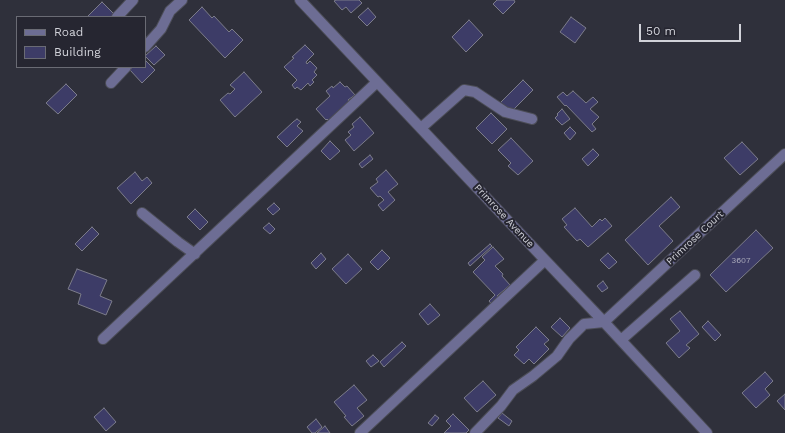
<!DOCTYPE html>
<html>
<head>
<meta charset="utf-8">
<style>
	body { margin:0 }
	#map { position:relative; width:785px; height:433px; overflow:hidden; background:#2f303b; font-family:"Work Sans",sans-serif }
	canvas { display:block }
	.legend { position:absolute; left:16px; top:16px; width:130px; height:52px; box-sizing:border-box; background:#262631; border:1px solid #6a6b74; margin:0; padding:5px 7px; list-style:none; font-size:12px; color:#d1d2d9 }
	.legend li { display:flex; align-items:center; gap:8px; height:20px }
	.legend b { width:20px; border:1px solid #6a6b74 }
	.scale { position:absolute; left:639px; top:24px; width:102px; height:18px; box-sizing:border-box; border:2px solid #d1d2d9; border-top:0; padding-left:5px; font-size:12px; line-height:14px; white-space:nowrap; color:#d1d2d9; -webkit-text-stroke:3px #262631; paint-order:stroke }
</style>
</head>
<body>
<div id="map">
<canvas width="785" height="433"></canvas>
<ul class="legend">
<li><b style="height:5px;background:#6d6d94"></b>Road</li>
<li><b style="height:11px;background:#3d3c67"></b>Building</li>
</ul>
<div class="scale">50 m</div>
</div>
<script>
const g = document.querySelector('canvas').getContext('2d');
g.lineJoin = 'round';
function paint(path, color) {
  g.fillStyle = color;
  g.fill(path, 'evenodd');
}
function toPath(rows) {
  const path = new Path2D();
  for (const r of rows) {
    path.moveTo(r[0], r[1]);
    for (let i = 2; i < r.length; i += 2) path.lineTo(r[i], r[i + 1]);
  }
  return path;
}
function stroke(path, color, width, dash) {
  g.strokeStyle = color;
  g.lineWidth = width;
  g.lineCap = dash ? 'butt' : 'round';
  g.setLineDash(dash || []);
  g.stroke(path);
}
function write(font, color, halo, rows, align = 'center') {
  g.font = font + ' "Work Sans",sans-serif';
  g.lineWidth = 4;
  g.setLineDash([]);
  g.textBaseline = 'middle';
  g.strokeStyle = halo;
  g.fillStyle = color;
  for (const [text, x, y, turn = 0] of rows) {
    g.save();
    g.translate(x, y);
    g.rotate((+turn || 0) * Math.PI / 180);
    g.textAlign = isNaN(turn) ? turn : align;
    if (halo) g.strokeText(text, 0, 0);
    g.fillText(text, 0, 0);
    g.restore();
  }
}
const building = toPath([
	[336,0,359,0,362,3,351,13,346,7,342,10,334,1,336,0],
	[497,0,514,0,515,2,503,14,493,4,497,0],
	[102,2,115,15,113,17,87,17,102,2],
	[202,7,212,18,214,16,229,32,232,29,243,40,225,58,189,20,202,7],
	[368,8,376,17,367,26,358,17,368,8],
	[571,17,586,28,575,43,560,32,571,17],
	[469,20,483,35,466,52,452,37,469,20],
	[305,45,314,54,306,62,307,64,310,61,317,68,314,72,317,75,312,80,314,82,310,86,308,83,301,90,297,87,295,89,292,85,297,80,284,67,294,58,292,57,305,45],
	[156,46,165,55,154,65,145,56,156,46],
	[145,60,155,70,142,83,130,70,133,67,145,67,145,60],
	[244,72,262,92,235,117,220,100,228,93,230,94,235,89,230,85,244,72],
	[523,80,533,90,510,113,500,103,523,80],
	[340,82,345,87,347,86,355,95,348,100,352,105,331,123,327,119,326,120,316,109,330,96,326,91,332,86,333,88,340,82],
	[66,84,77,95,58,114,46,103,66,84],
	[573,91,586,103,593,97,598,102,590,109,599,117,592,124,596,129,592,132,566,105,565,106,557,97,563,92,567,96,573,91],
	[562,109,570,119,562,125,555,118,558,115,557,114,562,109],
	[491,113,507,129,492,144,476,128,491,113],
	[360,117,374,133,354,151,345,140,351,135,348,132,354,127,352,124,360,117],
	[297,119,301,122,297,126,303,131,287,147,277,137,293,122,297,119],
	[570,127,576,133,570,140,564,133,570,127],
	[511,138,533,161,518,175,508,166,511,163,498,150,511,138],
	[330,141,340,151,330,160,321,151,330,141],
	[742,142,758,159,740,175,724,158,742,142],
	[593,149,599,155,588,166,582,159,593,149],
	[370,155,373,159,362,168,359,164,370,155],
	[386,170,398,184,388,192,395,200,383,211,378,205,384,200,380,196,378,197,370,188,378,182,376,179,386,170],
	[135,172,142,181,147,177,152,183,131,204,117,188,135,172],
	[671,197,680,207,659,226,673,241,648,265,625,240,671,197],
	[274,203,280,209,273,215,267,209,274,203],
	[575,208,592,227,600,219,602,221,605,218,612,226,588,247,580,239,577,241,564,227,567,225,562,219,575,208],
	[195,209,208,222,200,230,187,217,195,209],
	[269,223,275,229,270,234,263,228,269,223],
	[92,227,99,234,82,251,75,244,92,227],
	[756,230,773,248,726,292,710,275,756,230],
	[490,244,492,246,470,266,468,263,490,244],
	[493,247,504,259,495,266,503,274,502,276,510,285,497,296,500,299,493,306,489,301,495,295,473,272,485,260,482,257,493,247],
	[382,250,390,258,378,270,370,262,382,250],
	[321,253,326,259,316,269,311,263,321,253],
	[608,253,617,262,609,269,600,260,608,253],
	[348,254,362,269,346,284,332,269,348,254],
	[77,269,107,280,100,296,112,301,106,315,78,304,81,294,68,289,77,269],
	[603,281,608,288,602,292,597,286,603,281],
	[430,304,440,315,428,325,419,314,430,304],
	[680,311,699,334,686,345,690,348,679,358,666,343,680,331,670,319,680,311],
	[560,318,570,328,562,337,551,327,560,318],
	[708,321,721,335,715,341,702,327,708,321],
	[536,327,549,340,544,344,549,349,534,364,529,359,524,364,514,355,519,350,516,347,536,327],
	[402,342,406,346,384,367,380,362,402,342],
	[373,355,379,361,371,367,366,361,373,355],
	[765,372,773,381,765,389,770,395,756,408,742,393,765,372],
	[483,381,496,395,477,412,464,398,483,381],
	[354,385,367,400,357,408,364,416,352,426,344,417,346,416,334,402,354,385],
	[785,394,785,410,777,401,785,394],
	[104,408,116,422,106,431,94,417,104,408],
	[502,413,512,421,509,426,498,418,502,413],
	[453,414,469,430,466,433,444,433,451,426,446,421,453,414],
	[435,415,439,418,432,426,428,423,435,415],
	[316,419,322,427,315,433,312,433,307,427,316,419],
	[325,426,330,433,317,433,325,426]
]);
paint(building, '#3d3c67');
stroke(building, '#7c7c8a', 1);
const minor = toPath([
	[300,0,545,260,604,322,707,433],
	[117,17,133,0],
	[145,47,161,29,170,11,182,0],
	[111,83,126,67],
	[421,128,464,90,475,92,505,112,532,119],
	[142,213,178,242,195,254],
	[103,339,377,82],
	[621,340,695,275],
	[360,433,545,260],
	[475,433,501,406,513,390,533,376,557,356,569,339,584,324,604,322,785,154]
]);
stroke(minor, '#4c4d57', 12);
stroke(minor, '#6d6d94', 10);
write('8px', '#acacbc', null, [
	["3607",741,261]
]);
write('10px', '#d1d2d9', '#262631', [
	["Primrose Avenue",504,216,47],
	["Primrose Court",695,238,-43]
]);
</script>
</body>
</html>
